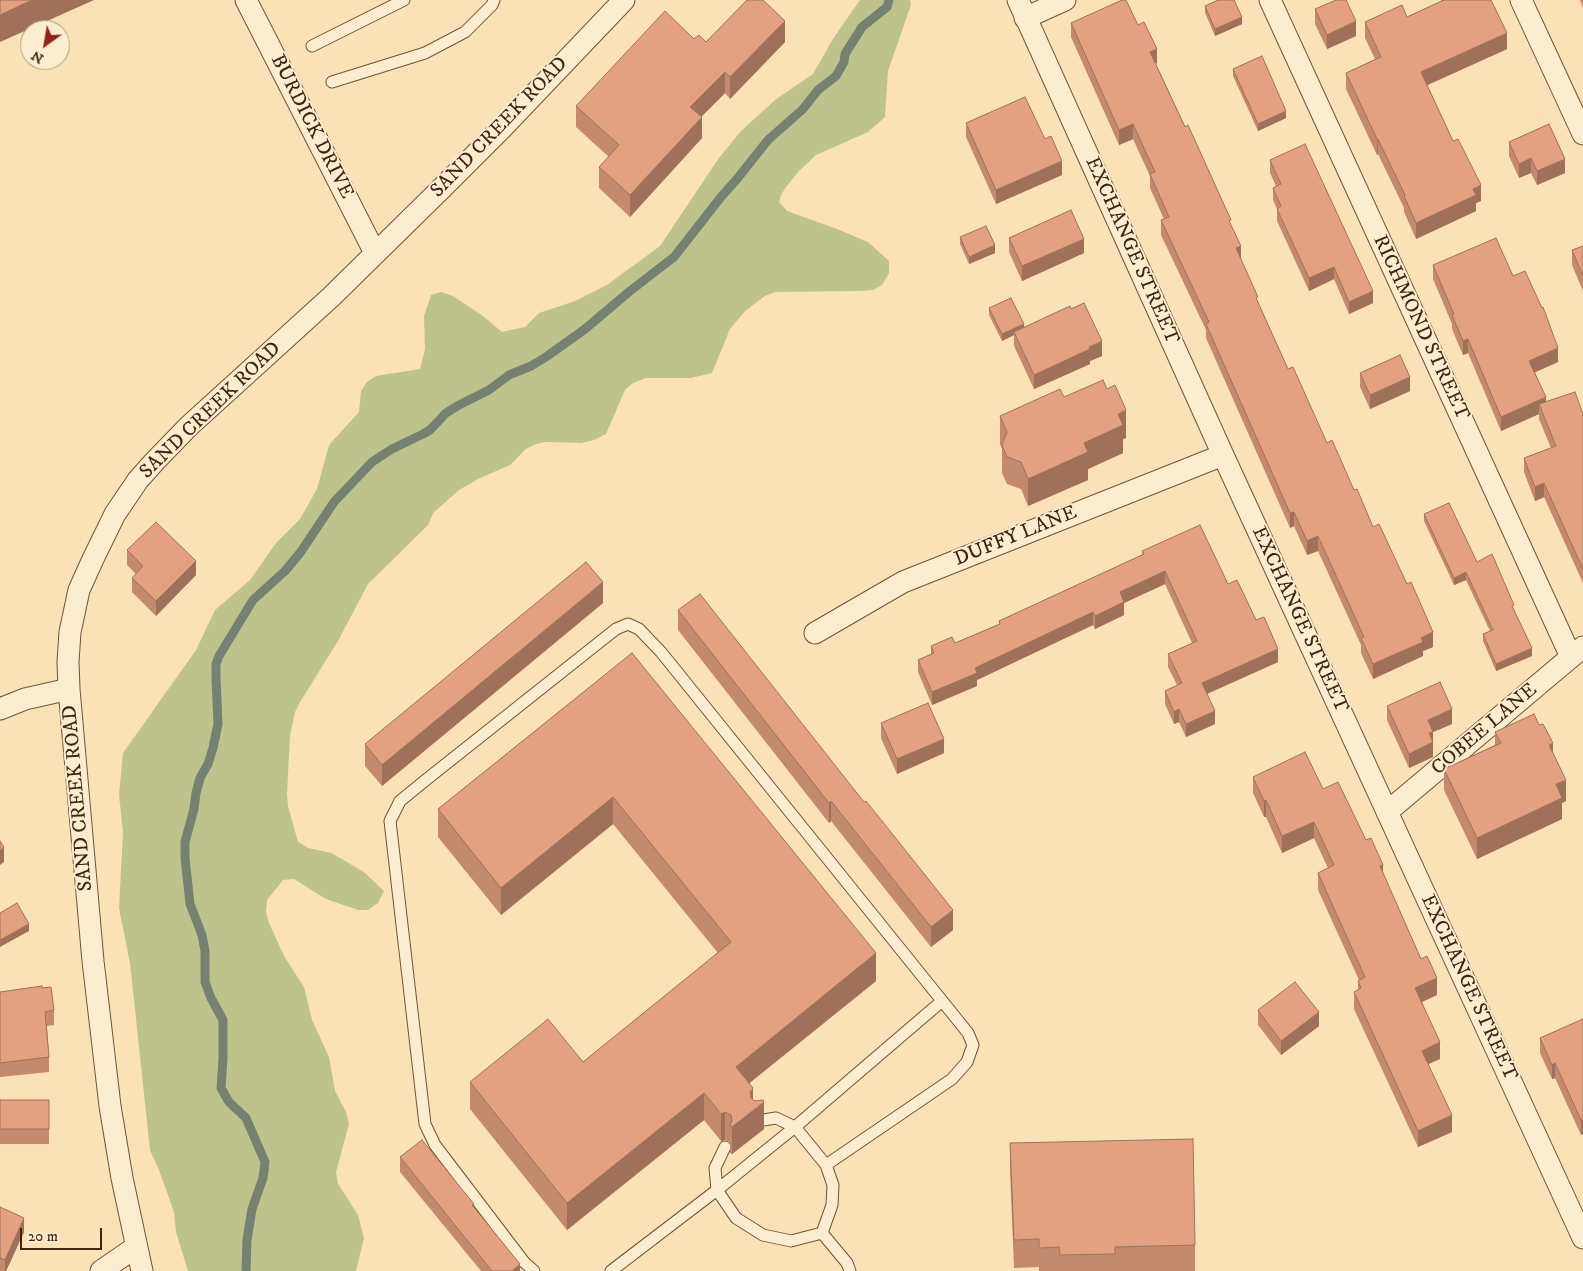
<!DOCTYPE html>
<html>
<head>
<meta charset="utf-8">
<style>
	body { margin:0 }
	#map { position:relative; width:1583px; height:1271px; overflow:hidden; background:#fae1b7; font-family:"IM FELL DW Pica",serif }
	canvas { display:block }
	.north { position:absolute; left:20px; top:20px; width:50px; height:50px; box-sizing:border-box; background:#fcecd0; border:1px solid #b09d84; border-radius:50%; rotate:212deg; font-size:14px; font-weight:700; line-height:20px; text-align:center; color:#3d2611 }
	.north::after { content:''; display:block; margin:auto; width:18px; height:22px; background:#8f2418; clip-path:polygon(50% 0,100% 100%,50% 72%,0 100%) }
	.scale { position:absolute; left:20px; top:1228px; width:82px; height:22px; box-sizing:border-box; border:2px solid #3d2611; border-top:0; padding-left:6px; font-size:15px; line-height:18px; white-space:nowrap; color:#3d2611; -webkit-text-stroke:4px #fcecd0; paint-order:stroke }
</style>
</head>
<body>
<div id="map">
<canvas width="1583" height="1271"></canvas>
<div class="north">N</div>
<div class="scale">20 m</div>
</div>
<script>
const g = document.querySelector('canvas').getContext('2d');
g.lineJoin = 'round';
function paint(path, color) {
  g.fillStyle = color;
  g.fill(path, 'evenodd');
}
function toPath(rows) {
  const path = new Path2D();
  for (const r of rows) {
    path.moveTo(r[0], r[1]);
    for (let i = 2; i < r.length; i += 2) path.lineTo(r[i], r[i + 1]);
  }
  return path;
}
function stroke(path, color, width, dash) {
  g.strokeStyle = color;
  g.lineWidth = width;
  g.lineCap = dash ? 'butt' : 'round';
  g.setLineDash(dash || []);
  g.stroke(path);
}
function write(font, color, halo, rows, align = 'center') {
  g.font = font + ' "IM FELL DW Pica",serif';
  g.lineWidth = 4;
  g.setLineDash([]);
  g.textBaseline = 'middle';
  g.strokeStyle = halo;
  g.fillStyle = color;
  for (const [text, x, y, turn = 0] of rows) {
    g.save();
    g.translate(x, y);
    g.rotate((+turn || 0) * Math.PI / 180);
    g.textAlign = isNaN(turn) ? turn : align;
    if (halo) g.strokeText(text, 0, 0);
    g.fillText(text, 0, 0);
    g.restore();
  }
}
paint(toPath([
	[860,0,910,0,911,5,888,71,885,117,868,132,816,155,799,171,786,187,781,195,779,202,787,211,837,229,868,242,889,261,889,273,882,285,873,290,860,291,775,292,765,296,745,311,730,329,712,373,691,378,646,378,633,383,625,390,606,434,594,440,581,443,546,442,536,444,526,449,510,465,478,479,459,490,433,513,428,525,368,584,338,641,300,702,295,712,290,736,287,794,288,806,298,842,308,848,331,853,342,859,365,873,384,891,378,903,368,910,358,910,326,899,294,879,283,880,267,900,266,912,269,923,284,956,304,987,312,1020,329,1057,335,1091,346,1112,349,1124,336,1172,338,1184,358,1215,364,1238,356,1271,188,1271,176,1232,174,1212,159,1170,150,1150,130,963,119,908,123,832,119,795,123,753,196,650,215,610,250,580,276,543,300,519,317,489,329,445,359,412,361,391,367,382,376,376,420,369,425,349,424,316,431,295,441,292,453,296,483,316,502,332,525,327,539,313,575,301,607,285,660,246,719,158,741,131,775,100,813,74,833,39]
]), '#bec38e');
stroke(toPath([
	[246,1271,247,1240,252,1209,263,1178,265,1162,246,1118,229,1102,221,1088,223,1058,223,1020,211,998,205,982,205,951,202,935,190,904,185,858,185,842,194,809,196,793,200,778,208,764,213,748,218,724,216,677,216,664,219,656,253,600,285,571,300,553,334,502,372,462,392,449,423,434,430,430,446,413,459,405,489,390,509,375,531,366,546,357,585,329,630,291,674,257,721,197,737,179,768,140,803,109,818,90,836,76,844,62,845,54,862,27,887,7,889,0]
]), '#778170', 9);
const lane = toPath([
	[312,46,404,0],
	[332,82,425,53,465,32,492,5,494,0],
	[757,1121,776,1118,795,1127,826,1165,833,1185,832,1205,822,1233],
	[725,1147,715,1168,717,1190,736,1218,763,1235,791,1241,822,1233],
	[822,1233,847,1263,850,1271],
	[534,1271,524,1262,435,1145,425,1124,390,821,400,801,427,779,616,629,628,624,639,629,661,652,968,1033,973,1045,967,1062,952,1079,826,1165],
	[611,1271,717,1190,795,1127,942,1001]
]);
const street = toPath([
	[246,0,375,253],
	[1018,0,1223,455,1583,1238],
	[1270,0,1571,657],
	[1521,0,1583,134],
	[1025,18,1065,0],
	[815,633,903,582,1223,455],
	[0,709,25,699,69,689],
	[1387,812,1583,647],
	[101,1271,136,1247],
	[142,1271,122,1178,110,1106,93,961,69,689,68,662,70,632,79,590,93,559,115,514,138,480,155,461,189,426,331,297,440,190,503,127,624,0]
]);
stroke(lane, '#6c553a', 13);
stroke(street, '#6c553a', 23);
stroke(lane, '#fcecd0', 11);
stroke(street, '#fcecd0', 21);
paint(toPath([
	[1441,0,1491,0,1507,49,1427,85,1481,201,1476,203,1476,211,1416,239,1404,212,1404,208,1378,154,1377,155,1346,89,1346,73,1375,59,1365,38,1365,22,1407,17,1441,1],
	[1580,0,1583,0,1583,8],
	[1205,6,1242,24,1215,36,1205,13],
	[1315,9,1356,36,1327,49,1315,24],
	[1071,23,1138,25,1157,63,1156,64,1231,225,1241,260,1258,302,1288,369,1327,443,1354,490,1373,527,1433,647,1423,651,1423,656,1373,679,1361,653,1361,645,1318,551,1307,555,1294,526,1290,528,1206,338,1206,330,1161,235,1161,220,1164,219,1150,188,1150,176,1133,139,1119,145,1071,37],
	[706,42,785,42,730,99,725,93,701,117,702,138,630,217,599,188,599,167,609,157,576,127,576,106],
	[1233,69,1286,118,1258,131,1233,76],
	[966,123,1062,175,996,204,966,137],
	[1509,142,1565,173,1537,185,1531,173,1519,178,1509,156],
	[1270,160,1373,303,1349,314,1334,279,1309,291,1277,221,1277,209,1273,200,1273,188,1276,186,1270,173],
	[960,237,995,253,969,264,960,244],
	[1009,238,1084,253,1022,281,1009,252],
	[1583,246,1583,291,1572,265,1572,250],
	[1433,265,1513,276,1558,362,1535,372,1546,402,1583,414,1583,583,1544,497,1535,501,1524,472,1524,458,1551,448,1539,419,1539,414,1501,431,1468,353,1463,355,1452,329,1452,324,1433,279],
	[989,308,1024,327,1071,309,1102,356,1090,361,1090,364,1034,389,1014,346,1014,335,1002,341,989,315],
	[1360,373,1410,391,1370,409,1360,387],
	[1064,397,1126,438,1123,439,1123,453,1088,469,1088,480,1028,506,1021,489,1007,484,1002,473,1002,449,1000,444,1000,416],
	[1424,514,1477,562,1514,610,1532,656,1496,671,1483,641,1483,634,1490,631,1466,580,1454,585,1424,521],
	[127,550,196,575,156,616,132,592,132,578,136,574,127,565],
	[1142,551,1228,584,1256,620,1278,662,1207,694,1215,724,1186,737,1179,722,1174,724,1165,704,1165,691,1177,685,1168,667,1168,654,1192,643,1165,584,1124,603,1124,615,1095,629,1093,625,977,680,977,686,932,705,918,672,918,660,931,654,931,646,955,643,999,624,999,621,1142,555],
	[603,603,382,786,365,766,365,744],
	[678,610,864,802,953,930,931,947,831,821,829,823,678,630],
	[632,653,876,981,749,1083,753,1099,764,1129,732,1154,730,1153,730,1142,725,1140,721,1141,704,1120,567,1230,470,1109,470,1082,583,1062,718,953,613,824,501,915,438,837,438,809],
	[1387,706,1452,724,1433,732,1433,757,1409,768,1387,720],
	[881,723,944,753,897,774,881,738],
	[1495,732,1553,752,1566,801,1562,803,1562,819,1477,859,1444,790,1444,769,1495,745],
	[1253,777,1323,789,1366,840,1383,874,1437,995,1422,1002,1440,1059,1428,1064,1452,1132,1418,1147,1354,1009,1354,992,1358,990,1358,981,1359,980,1318,890,1318,873,1328,868,1314,838,1282,853,1266,817,1264,817,1253,793],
	[0,992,54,1010,54,1025,47,1026,49,1057,49,1072,0,1077],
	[1258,1010,1319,1026,1281,1055,1258,1025],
	[1583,1019,1581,1135,1555,1078,1552,1079,1540,1053,1540,1038],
	[0,1100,49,1100,49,1144,0,1144],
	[1010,1143,1195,1245,1195,1271,1039,1271,1039,1267,1014,1268,1010,1171],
	[400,1157,474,1208,520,1271,481,1271,400,1172],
	[0,1207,24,1232,6,1271,0,1271]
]), '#c38a6f');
paint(toPath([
	[32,0,94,0,0,42,0,15],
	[1242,17,1242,24,1215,36,1215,29],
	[785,21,785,42,730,99,730,77],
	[1356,21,1356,36,1327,49,1327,35],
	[1507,33,1507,49,1421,88,1421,72],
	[1157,49,1157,63,1150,66,1150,52],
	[725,72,725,93,690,128,690,107],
	[1286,111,1286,118,1258,131,1258,124],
	[702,117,702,138,630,217,630,195],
	[1133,124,1133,139,1119,145,1119,130],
	[1377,139,1378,139,1378,154,1377,155],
	[1531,158,1531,173,1519,178,1519,164],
	[1565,159,1565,173,1537,185,1537,171],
	[1062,161,1062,175,996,204,996,190],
	[1481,185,1481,201,1476,203,1476,211,1416,239,1416,223,1473,189],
	[1084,239,1084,253,1022,281,1022,266],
	[995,245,995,253,969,264,969,257],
	[1241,246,1241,260,1236,248],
	[1334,267,1334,279,1309,291,1309,278],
	[1373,291,1373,303,1349,314,1349,302],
	[1024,324,1024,331,1014,332,1014,335,1002,341,1002,334],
	[1468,339,1468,353,1463,355,1463,341],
	[1102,341,1102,356,1090,361,1090,364,1034,389,1034,375],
	[1558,348,1558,362,1529,375,1529,361],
	[1410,377,1410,391,1370,409,1370,395],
	[1546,397,1546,411,1539,404,1539,414,1501,431,1501,417],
	[1126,410,1126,438,1123,439,1123,453,1088,469,1088,480,1028,506,1028,479,1118,414],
	[1544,483,1544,497,1535,501,1535,487],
	[1294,512,1294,526,1290,528,1290,513],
	[1318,536,1318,551,1307,555,1307,541],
	[196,561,196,575,156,616,156,601],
	[1165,571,1165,584,1124,603,1124,615,1095,629,1095,616,1120,592],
	[1466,572,1466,580,1454,585,1454,578],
	[603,582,603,603,382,786,382,765],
	[1093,612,1093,625,977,680,977,686,932,705,932,692,975,668],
	[1433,632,1433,647,1423,651,1423,656,1373,679,1373,664,1421,638],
	[1532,648,1532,656,1496,671,1496,664],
	[1278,649,1278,662,1202,696,1202,683],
	[1179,709,1179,722,1174,724,1174,712],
	[1452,709,1452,724,1433,732,1433,757,1409,768,1409,754,1428,720],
	[1215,711,1215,724,1186,737,1186,724],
	[944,739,944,753,897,774,897,759],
	[1553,743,1553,765,1549,745],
	[1566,780,1566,801,1562,803,1562,819,1477,859,1477,838,1556,784],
	[613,797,613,824,501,915,501,888],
	[1266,800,1266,817,1264,817,1264,801],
	[831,801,831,821,829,823,829,803],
	[1314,822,1314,838,1282,853,1282,836],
	[4,847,4,862,0,865,0,851],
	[1383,865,1383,881,1380,866],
	[953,910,953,930,931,947,931,927],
	[29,924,29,931,0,947,0,940],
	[876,953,876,981,736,1094,736,1067],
	[1437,978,1437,995,1415,1005,1415,988],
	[1319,1012,1319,1026,1281,1055,1281,1041],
	[1440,1042,1440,1059,1422,1067,1422,1051],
	[1555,1063,1555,1078,1552,1079,1552,1065],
	[753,1088,753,1111,764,1102,764,1129,732,1154,732,1127],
	[704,1093,704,1120,567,1230,567,1203],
	[725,1112,725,1140,721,1141,721,1114],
	[1452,1115,1452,1132,1418,1147,1418,1131],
	[1583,1119,1583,1134,1581,1135,1581,1120],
	[24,1218,24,1232,6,1271,5,1271,5,1260],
	[520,1264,520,1271,512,1271]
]), '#9f715a');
const building = toPath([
	[0,0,32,0,0,15,0,0],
	[747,0,763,0,785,21,730,77,725,72,690,107,702,117,630,195,599,167,619,145,576,106,665,11,694,39,699,35,706,42,747,0],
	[1122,0,1126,0,1138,25,1144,22,1157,49,1150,52,1185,127,1188,125,1231,220,1229,221,1241,246,1236,248,1258,297,1256,298,1288,369,1293,367,1327,443,1332,440,1354,490,1357,489,1373,527,1379,524,1407,584,1411,582,1433,632,1421,638,1423,642,1373,664,1361,638,1364,637,1318,536,1307,541,1294,512,1290,513,1206,324,1209,322,1161,220,1169,217,1150,174,1155,172,1133,124,1119,130,1071,23,1122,0],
	[1218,0,1234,0,1242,17,1215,29,1205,6,1218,0],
	[1336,0,1346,0,1356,21,1327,35,1315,9,1336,0],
	[1444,0,1491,0,1507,33,1421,72,1453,141,1458,139,1481,185,1473,189,1476,195,1416,223,1404,196,1405,195,1378,139,1377,139,1346,73,1381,57,1365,22,1402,5,1407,17,1444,0],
	[1262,56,1286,111,1258,124,1233,69,1262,56],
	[1025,97,1045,139,1051,136,1062,161,996,190,966,123,1025,97],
	[1549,124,1565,159,1537,171,1531,158,1519,164,1509,142,1549,124],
	[1305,144,1373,291,1349,302,1334,267,1309,278,1277,209,1281,206,1273,188,1281,184,1270,160,1305,144],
	[1071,210,1084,239,1022,266,1009,238,1071,210],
	[986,226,995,245,969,257,960,237,986,226],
	[1496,238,1513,276,1525,271,1542,308,1543,307,1558,348,1529,361,1546,397,1501,417,1468,339,1463,341,1452,315,1454,314,1433,265,1496,238],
	[1583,246,1583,276,1572,250,1583,246],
	[1011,298,1024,324,1002,334,989,308,1011,298],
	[1084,303,1102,341,1089,347,1090,349,1034,375,1014,332,1070,306,1071,309,1084,303],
	[1400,355,1410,377,1370,395,1360,373,1400,355],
	[1103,380,1107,389,1115,385,1126,410,1118,414,1123,425,1084,443,1088,452,1028,479,1021,462,1007,457,1002,445,1007,432,1000,416,1060,389,1064,397,1103,380],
	[1575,392,1583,414,1583,569,1544,483,1535,487,1524,458,1556,446,1539,404,1575,392],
	[1449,503,1477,562,1492,554,1514,605,1512,606,1532,648,1496,664,1483,634,1493,630,1466,572,1454,578,1424,514,1449,503],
	[156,522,196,561,156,601,132,578,143,566,127,550,156,522],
	[1200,525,1228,584,1237,580,1256,620,1264,617,1278,649,1202,683,1215,711,1186,724,1179,709,1174,712,1165,691,1182,683,1168,654,1197,641,1165,571,1120,592,1124,602,1095,616,1093,612,975,668,977,673,932,692,918,660,934,653,931,646,952,637,955,643,1000,624,999,621,1144,554,1142,551,1200,525],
	[586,562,603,582,382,765,365,744,586,562],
	[700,594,864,802,866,801,953,910,931,927,831,801,829,803,678,610,700,594],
	[632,653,876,953,736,1067,753,1088,750,1092,751,1098,755,1101,763,1100,764,1102,732,1127,730,1126,732,1120,731,1115,725,1112,721,1114,704,1093,567,1203,470,1082,548,1019,583,1062,731,942,613,797,501,888,438,809,632,653],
	[1440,682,1452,709,1428,720,1433,732,1429,733,1433,742,1409,754,1387,706,1440,682],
	[928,703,944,739,897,759,881,723,928,703],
	[1534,714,1539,725,1543,724,1553,743,1549,745,1566,780,1556,784,1562,798,1477,838,1444,769,1501,743,1495,732,1534,714],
	[1305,752,1323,789,1338,782,1366,840,1371,838,1383,865,1380,866,1421,959,1427,956,1437,978,1415,988,1440,1042,1422,1051,1452,1115,1418,1131,1354,992,1361,988,1358,981,1365,977,1318,873,1334,865,1314,822,1282,836,1266,800,1264,801,1253,777,1305,752],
	[0,841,4,847,0,851,0,841],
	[17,903,29,924,0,940,0,913,17,903],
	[1295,982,1319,1012,1281,1041,1258,1010,1295,982],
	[42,986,42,988,51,987,54,1010,45,1012,49,1057,0,1063,0,992,42,986],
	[1583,1019,1583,1119,1581,1120,1555,1063,1552,1065,1540,1038,1583,1019],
	[0,1100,49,1100,49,1129,0,1129,0,1100],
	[1193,1139,1195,1245,1115,1247,1115,1254,1060,1255,1059,1247,1039,1248,1039,1239,1014,1240,1010,1143,1193,1139],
	[422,1140,474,1204,472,1205,520,1264,512,1271,492,1271,400,1157,422,1140],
	[0,1207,24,1218,5,1260,0,1258,0,1207]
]);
paint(building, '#e3a181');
stroke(building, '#9f715a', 1);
write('20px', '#3d2611', '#fcecd0', [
	["BURDICK DRIVE",311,127,63],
	["SAND CREEK ROAD",500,128,-46],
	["EXCHANGE STREET",1131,251,66],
	["RICHMOND STREET",1420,328,65],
	["SAND CREEK ROAD",211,411,-44],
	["DUFFY LANE",1016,537,-22],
	["EXCHANGE STREET",1299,620,65],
	["COBEE LANE",1485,730,-40],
	["SAND CREEK ROAD",79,798,-95],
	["EXCHANGE STREET",1468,988,65]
]);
</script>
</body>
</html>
